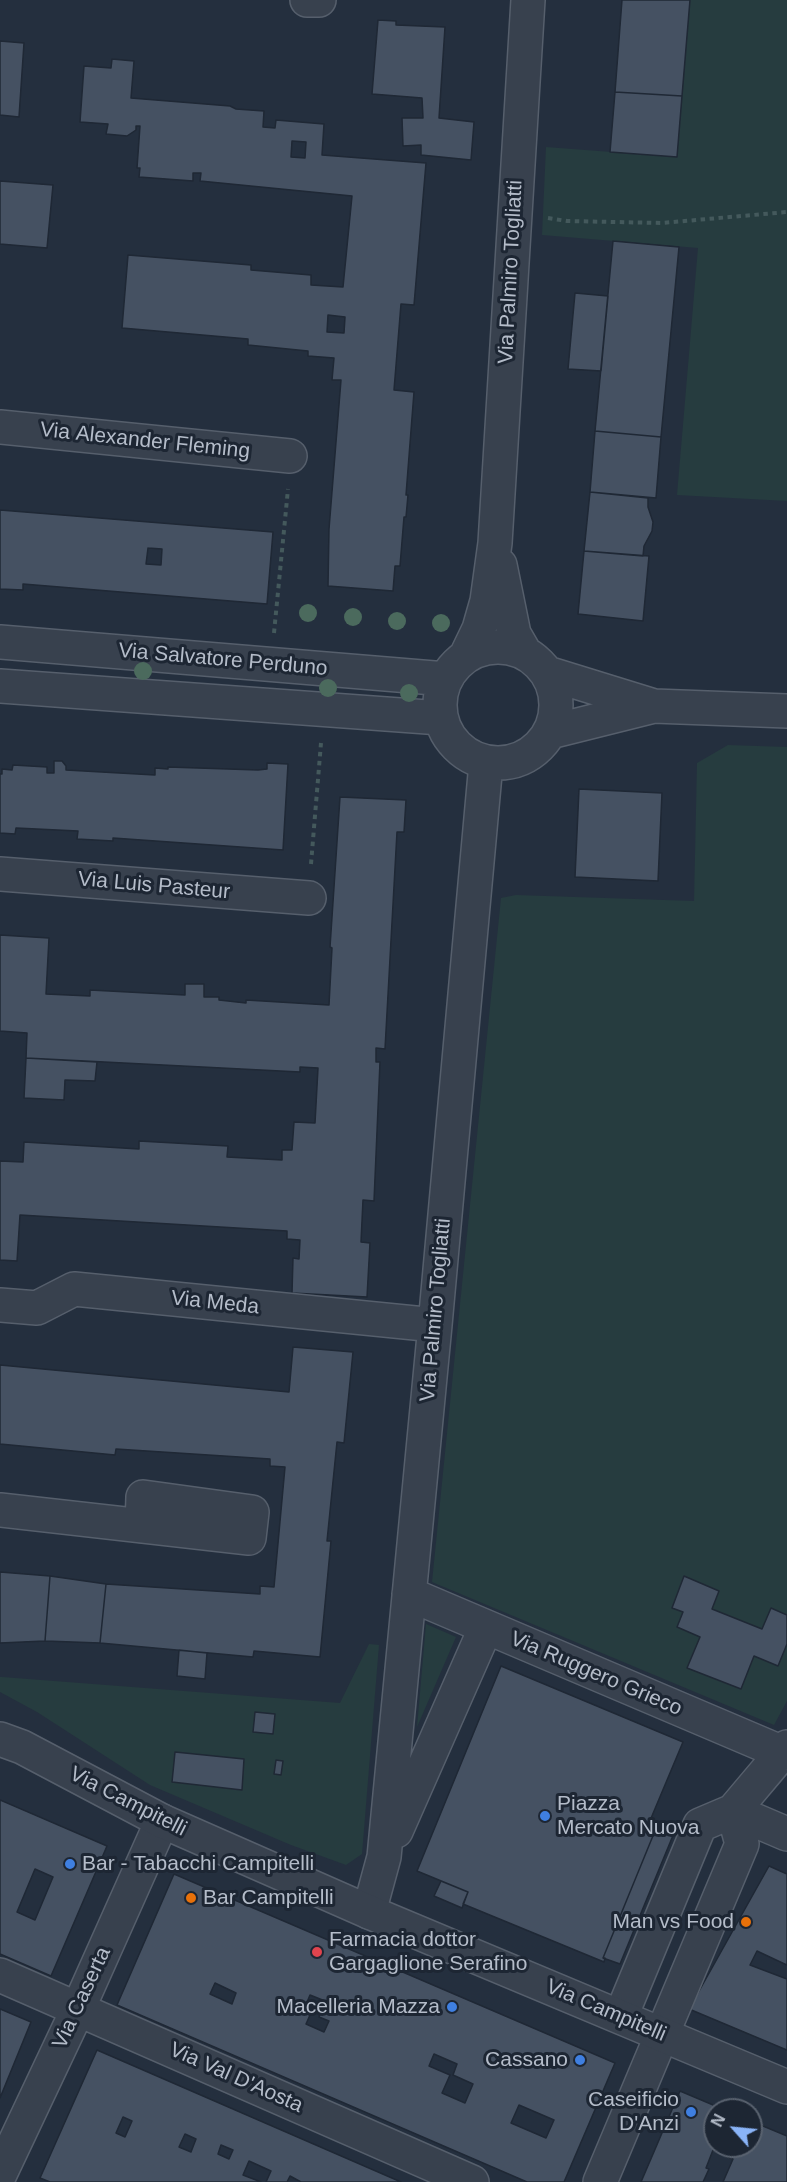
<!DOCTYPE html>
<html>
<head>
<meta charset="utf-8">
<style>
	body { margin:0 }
	#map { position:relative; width:787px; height:2182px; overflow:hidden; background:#242f3e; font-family:Arial,sans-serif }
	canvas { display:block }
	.north { position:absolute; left:703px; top:2098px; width:60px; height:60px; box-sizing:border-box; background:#1d2633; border:2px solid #59626f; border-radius:50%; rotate:297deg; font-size:16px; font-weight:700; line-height:24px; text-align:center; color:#b4bcc9 }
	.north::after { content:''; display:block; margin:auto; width:21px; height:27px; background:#8ab4f8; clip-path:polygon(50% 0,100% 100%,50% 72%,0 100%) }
</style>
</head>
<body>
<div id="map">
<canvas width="787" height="2182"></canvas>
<div class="north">N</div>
</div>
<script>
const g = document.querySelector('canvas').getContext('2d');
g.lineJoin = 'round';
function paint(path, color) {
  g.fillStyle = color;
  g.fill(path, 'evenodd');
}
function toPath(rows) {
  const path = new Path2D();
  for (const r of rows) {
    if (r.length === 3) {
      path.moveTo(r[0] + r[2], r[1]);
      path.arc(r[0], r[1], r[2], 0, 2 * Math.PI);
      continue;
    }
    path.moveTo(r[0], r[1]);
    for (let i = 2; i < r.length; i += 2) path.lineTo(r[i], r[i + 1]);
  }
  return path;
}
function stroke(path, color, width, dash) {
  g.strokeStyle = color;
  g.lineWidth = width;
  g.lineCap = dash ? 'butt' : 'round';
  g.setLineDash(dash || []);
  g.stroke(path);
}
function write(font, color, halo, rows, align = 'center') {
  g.font = font + ' Arial,sans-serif';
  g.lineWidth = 6;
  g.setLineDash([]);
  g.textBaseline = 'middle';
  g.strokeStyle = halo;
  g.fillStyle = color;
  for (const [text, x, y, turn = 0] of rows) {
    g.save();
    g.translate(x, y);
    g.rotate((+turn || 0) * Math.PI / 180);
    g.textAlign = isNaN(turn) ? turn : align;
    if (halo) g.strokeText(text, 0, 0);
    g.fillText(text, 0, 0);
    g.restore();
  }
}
paint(toPath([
	[690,0,787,0,787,501,677,495,698,248,542,235,546,147,677,157],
	[728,745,787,747,787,1701,774,1725,432,1582,501,898,516,895,694,901,697,763],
	[426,1624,456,1637,417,1727],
	[369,1644,379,1645,362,1854,346,1865,291,1845,150,1785,37,1712,0,1692,0,1677,2,1677,340,1703]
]), '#263c3f');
const building = toPath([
	[622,0,690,0,682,96,615,92,622,0],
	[378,20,396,21,396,25,445,27,439,118,474,122,471,160,421,155,421,145,403,146,402,118,423,118,422,98,372,94,378,20],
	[0,41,24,43,19,117,0,115,0,41],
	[112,59,134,61,131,98,230,106,236,109,264,111,263,127,275,128,276,120,324,124,322,155,426,163,414,305,401,304,394,390,414,392,406,495,408,495,406,517,404,517,400,566,395,566,393,591,328,586,329,529,341,380,332,380,334,358,308,356,308,351,248,345,248,339,122,328,128,255,251,265,251,270,311,275,311,285,343,287,352,196,200,181,201,173,193,173,193,181,139,177,140,168,137,168,140,126,136,126,136,130,127,136,106,134,108,124,80,122,84,66,111,68,112,59],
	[292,141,306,142,305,158,291,157,292,141],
	[328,315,345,317,344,333,327,332,328,315],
	[615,92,682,96,677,157,610,152,615,92],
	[0,181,53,185,47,248,0,244,0,181],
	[613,241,679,247,661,437,595,431,613,241],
	[575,293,608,296,601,371,568,369,575,293],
	[595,431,661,437,656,498,590,492,595,431],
	[590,492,648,498,648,507,653,522,652,531,644,546,643,556,584,551,590,492],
	[0,510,273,532,267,604,23,584,23,590,0,589,0,510],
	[148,548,162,549,161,565,146,564,148,548],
	[584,551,649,556,643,621,578,614,584,551],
	[54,761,62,761,66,766,66,770,155,775,155,768,168,769,168,767,258,770,267,769,267,763,288,764,283,850,113,838,113,841,77,839,78,831,16,828,15,834,0,833,0,774,2,774,2,769,12,770,13,765,47,767,47,773,54,773,54,761],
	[579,789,662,793,658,881,575,877,579,789],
	[340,797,406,800,404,832,397,832,385,1049,376,1048,376,1062,380,1062,374,1201,363,1200,361,1242,370,1243,367,1297,292,1293,293,1258,299,1259,300,1240,287,1239,287,1231,20,1215,17,1261,0,1260,0,1161,23,1162,24,1142,139,1149,139,1141,228,1146,227,1157,282,1160,282,1150,292,1150,294,1122,315,1123,318,1068,300,1067,300,1072,26,1058,27,1033,0,1031,0,935,49,938,46,994,90,996,90,990,185,995,185,984,204,984,204,997,219,997,219,1000,246,1003,246,1000,329,1005,332,948,330,947,340,797],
	[26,1058,97,1062,95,1081,65,1080,64,1100,24,1098,26,1058],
	[293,1347,353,1352,344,1443,337,1442,327,1541,331,1541,320,1657,254,1651,253,1657,100,1643,106,1584,260,1594,260,1586,274,1587,285,1467,270,1466,270,1459,116,1449,115,1455,0,1444,0,1365,289,1392,293,1347],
	[0,1572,50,1576,45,1641,0,1643,0,1572],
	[50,1576,106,1584,100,1643,45,1641,50,1576],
	[684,1576,719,1591,712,1609,762,1629,771,1608,787,1615,787,1644,778,1666,754,1656,741,1689,687,1668,700,1637,677,1627,683,1612,672,1608,684,1576],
	[179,1650,207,1653,205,1679,177,1676,179,1650],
	[501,1666,683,1742,649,1823,657,1826,603,1958,605,1958,604,1962,463,1904,468,1892,417,1871,501,1666],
	[255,1712,275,1714,273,1734,253,1732,255,1712],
	[175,1752,244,1759,242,1790,172,1782,175,1752],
	[276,1760,283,1761,281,1775,274,1774,276,1760],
	[0,1800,107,1846,51,1976,0,1954,0,1800],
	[35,1869,53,1877,35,1920,17,1912,35,1869],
	[657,1826,674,1833,620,1964,603,1958,657,1826],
	[769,1866,787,1874,787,1965,757,1951,750,1965,787,1979,787,2050,689,2009,769,1866],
	[174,1874,615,2063,564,2182,527,2182,117,2005,174,1874],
	[215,1983,236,1993,232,2004,210,1994,215,1983],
	[310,1995,325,2001,319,2017,329,2021,324,2032,306,2024,310,2015,303,2012,310,1995],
	[434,2054,457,2064,453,2075,473,2084,465,2103,442,2093,450,2075,429,2066,434,2054],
	[519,2105,554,2120,546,2138,511,2123,519,2105],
	[441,1881,468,1892,462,1908,434,1896,441,1881],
	[0,2009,31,2022,0,2098,0,2009],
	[97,2050,401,2182,301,2182,290,2176,287,2182,266,2182,271,2171,249,2161,243,2175,261,2182,50,2182,40,2178,97,2050],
	[123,2117,132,2121,125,2137,116,2133,123,2117],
	[185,2134,196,2139,191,2152,179,2147,185,2134],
	[221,2145,233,2150,229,2159,218,2154,221,2145],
	[680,2091,725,2110,715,2110,715,2146,751,2146,751,2121,787,2136,787,2182,723,2182,733,2159,713,2150,706,2168,709,2169,703,2182,641,2182,680,2091]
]);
paint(building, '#455162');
stroke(building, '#1f2835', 1.5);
const minor = toPath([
	[307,0,319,0],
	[0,427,290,456],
	[500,565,514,634,525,653],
	[0,642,446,679],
	[498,705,58],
	[466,656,479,629,487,601,495,543,528,0],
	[547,673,654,706,787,711],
	[0,686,441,718],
	[550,732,654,706],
	[0,874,309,898],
	[0,1305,37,1308,74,1289,435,1325],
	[0,1510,249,1538,252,1512,143,1497,142,1526],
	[409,1594,783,1753],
	[733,1811,787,1834],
	[396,1831,486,1627],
	[369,1912,384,1857,435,1325,486,763],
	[0,1975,472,2182],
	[621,2016,700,1825,733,1811,787,1747],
	[0,2174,78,2009,162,1821],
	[600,2182,742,1844,733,1811]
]);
const tertiary = toPath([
	[0,1739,22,1747,162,1821,369,1912,787,2087]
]);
stroke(minor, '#565f6c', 36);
stroke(tertiary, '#565f6c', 36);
stroke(toPath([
	[548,218,567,221,662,223,787,212],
	[274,633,288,489],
	[311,864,321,743]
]), '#44595c', 4, [4.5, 4.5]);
stroke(minor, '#38414e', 33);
stroke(tertiary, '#38414e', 33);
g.fillStyle = '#4b6a5d';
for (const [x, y] of [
	[308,613],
	[353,617],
	[397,621],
	[441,623],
	[143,671],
	[328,688],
	[409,693]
]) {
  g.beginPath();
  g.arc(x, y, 9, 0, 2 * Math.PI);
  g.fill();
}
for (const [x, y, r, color] of [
	[545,1816,6,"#3f7fe0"],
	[70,1864,6,"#3f7fe0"],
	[191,1898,6,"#e8710a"],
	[746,1922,6,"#e8710a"],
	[317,1952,6,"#e0444e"],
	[452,2007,6,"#3f7fe0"],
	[580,2060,6,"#3f7fe0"],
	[691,2112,6,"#3f7fe0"]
]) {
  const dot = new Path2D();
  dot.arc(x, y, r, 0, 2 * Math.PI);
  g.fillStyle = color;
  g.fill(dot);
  stroke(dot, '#1d2633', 2);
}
write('21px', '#b4bcc9', '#1d2633', [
	["Via Palmiro Togliatti",511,272,-87],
	["Via Alexander Fleming",145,441,6],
	["Via Salvatore Perduno",223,660,5],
	["Via Luis Pasteur",154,886,5],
	["Via Meda",215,1303,6],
	["Via Palmiro Togliatti",436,1310,-85],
	["Via Ruggero Grieco",596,1674,23],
	["Via Campitelli",128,1802,27],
	["Via Caserta",82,1998,-65],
	["Via Campitelli",606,2011,23],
	["Via Val D'Aosta",236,2078,24]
]);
write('21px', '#b4bcc9', '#1d2633', [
	["Piazza",557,1804],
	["Mercato Nuova",557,1828],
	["Bar - Tabacchi Campitelli",82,1864],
	["Bar Campitelli",203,1898],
	["Man vs Food",734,1922,"right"],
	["Farmacia dottor",329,1940],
	["Gargaglione Serafino",329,1964],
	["Macelleria Mazza",440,2007,"right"],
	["Cassano",568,2060,"right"],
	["Caseificio",679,2100,"right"],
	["D'Anzi",679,2124,"right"]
], 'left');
</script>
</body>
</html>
